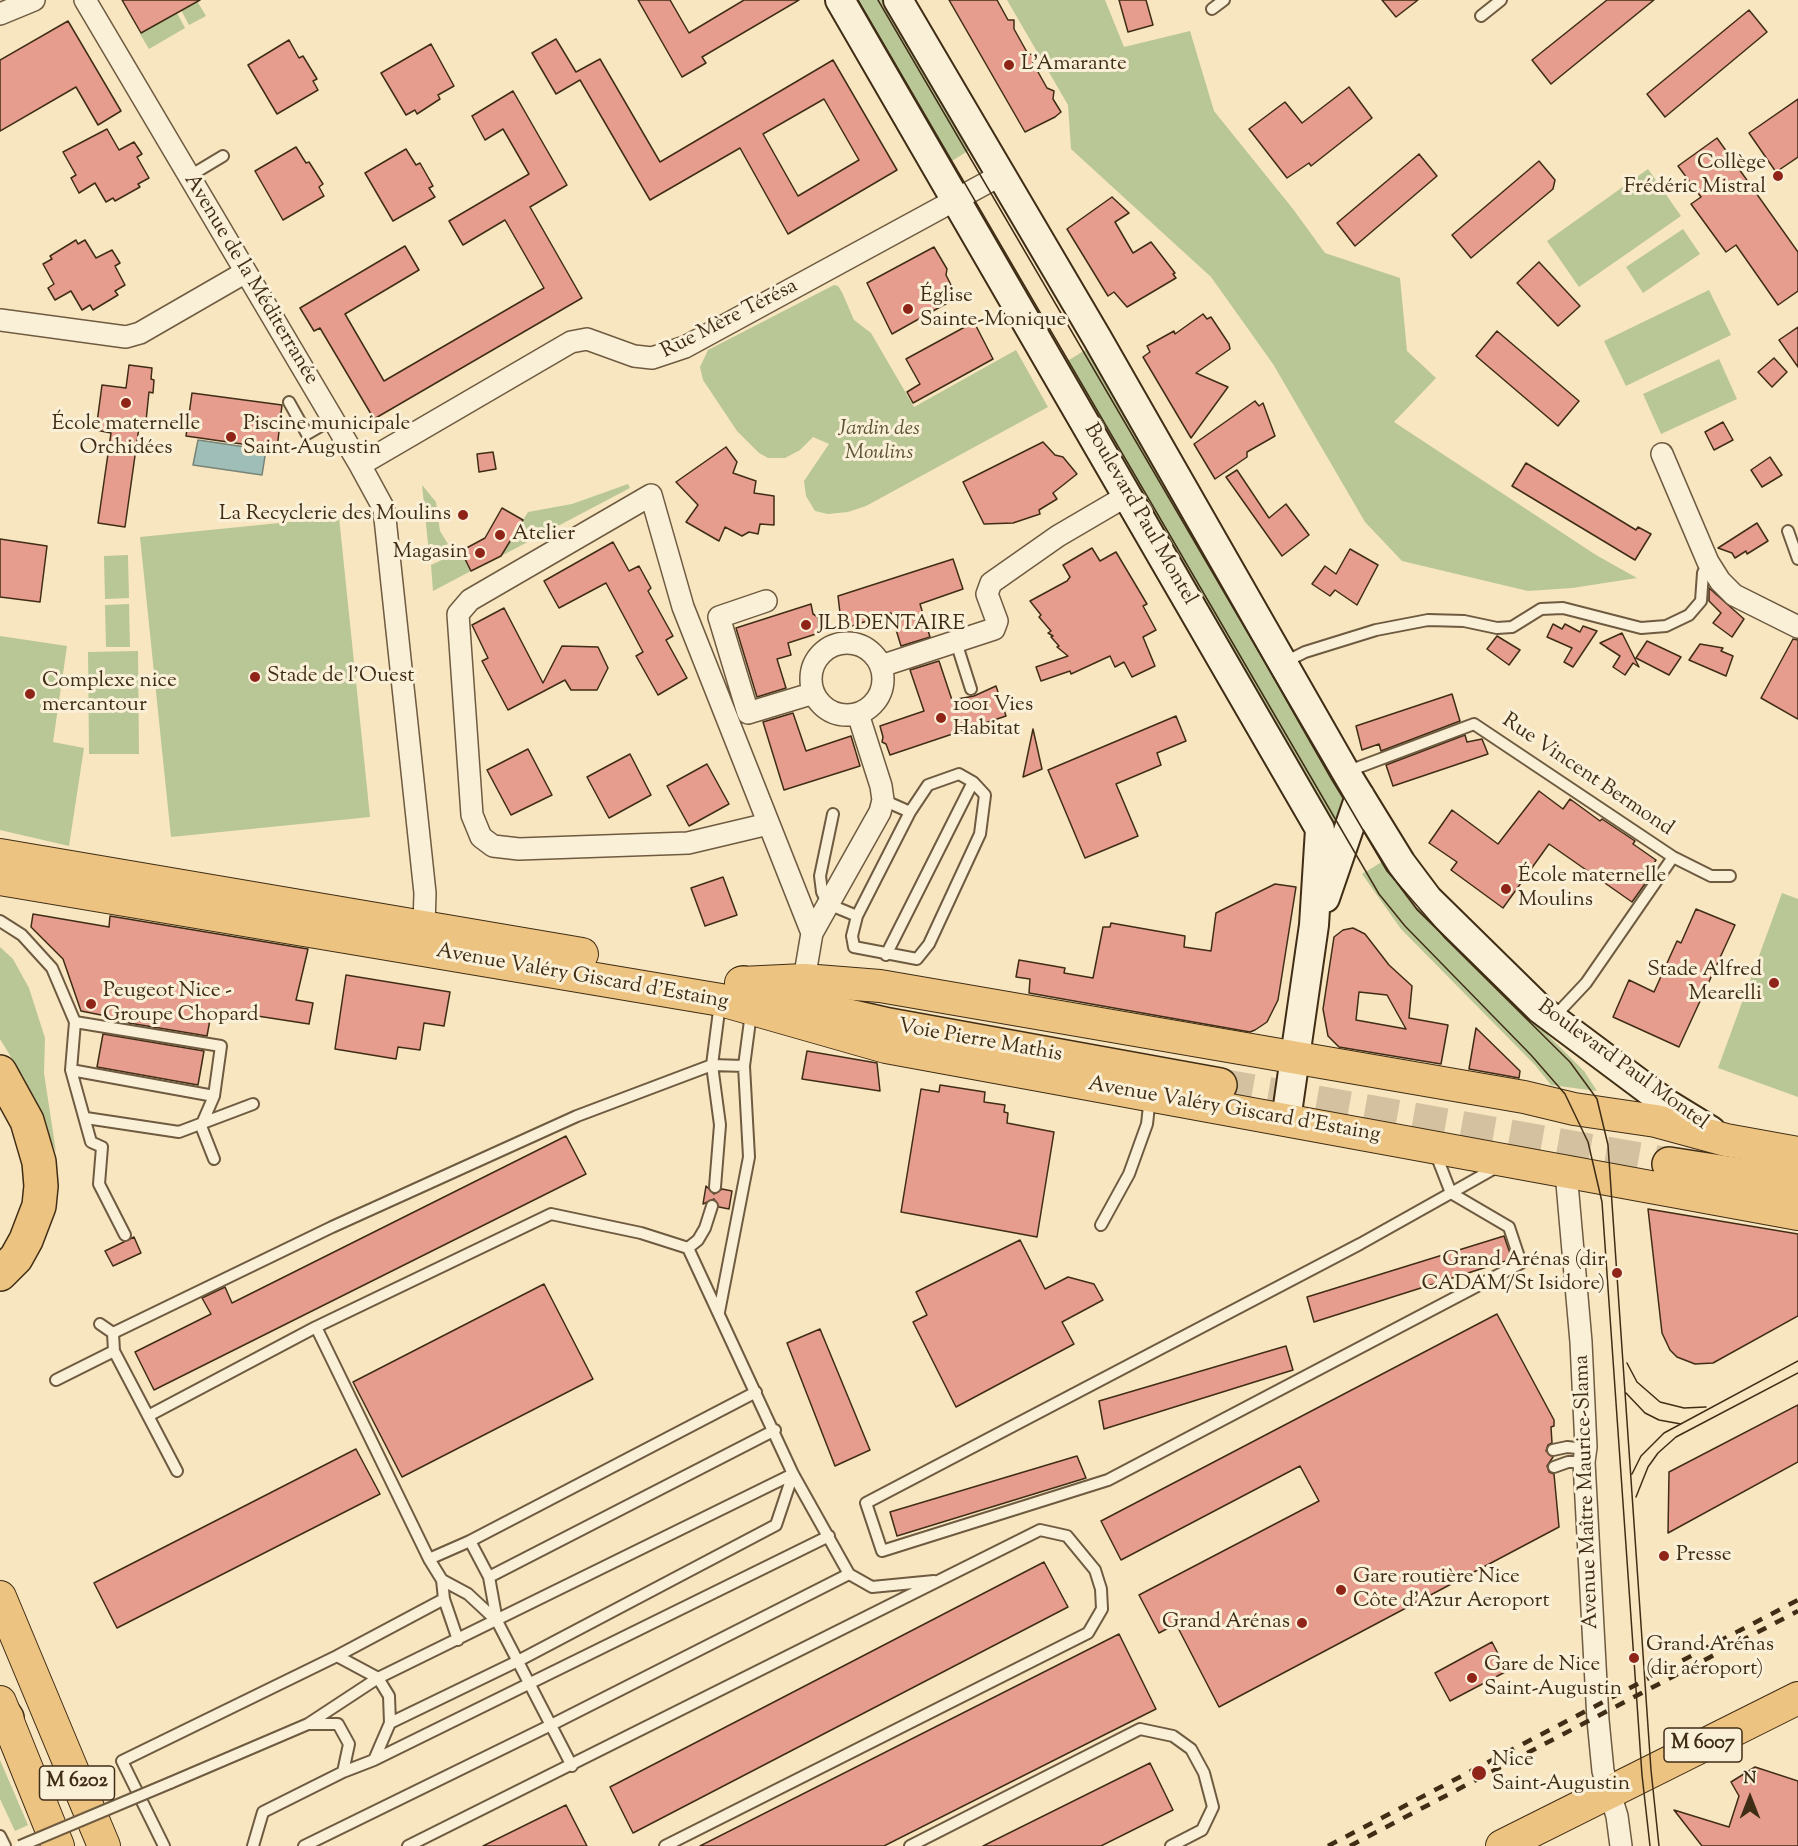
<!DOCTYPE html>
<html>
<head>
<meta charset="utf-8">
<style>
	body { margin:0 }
	#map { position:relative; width:1798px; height:1846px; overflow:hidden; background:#f8e6c1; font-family:"Sorts Mill Goudy",serif }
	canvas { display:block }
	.north { position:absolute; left:1720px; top:1768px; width:60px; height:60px; -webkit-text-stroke:4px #faefd7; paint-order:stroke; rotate:0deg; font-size:16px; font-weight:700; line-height:24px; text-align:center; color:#402d15 }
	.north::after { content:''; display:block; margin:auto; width:21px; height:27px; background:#402d15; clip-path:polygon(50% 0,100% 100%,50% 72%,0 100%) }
</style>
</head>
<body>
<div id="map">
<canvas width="1798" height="1846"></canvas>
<div class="north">N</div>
</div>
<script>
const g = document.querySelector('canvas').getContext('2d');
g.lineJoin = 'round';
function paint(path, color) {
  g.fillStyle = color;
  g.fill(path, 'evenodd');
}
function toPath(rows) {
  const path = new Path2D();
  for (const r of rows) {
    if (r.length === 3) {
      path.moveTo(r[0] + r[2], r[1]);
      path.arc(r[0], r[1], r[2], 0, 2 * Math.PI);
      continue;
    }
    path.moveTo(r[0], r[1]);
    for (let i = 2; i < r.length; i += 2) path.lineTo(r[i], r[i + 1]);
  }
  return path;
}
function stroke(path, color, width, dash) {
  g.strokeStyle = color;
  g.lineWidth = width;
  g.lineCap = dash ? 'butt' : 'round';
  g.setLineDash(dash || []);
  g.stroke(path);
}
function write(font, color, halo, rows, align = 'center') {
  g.font = font + ' "Sorts Mill Goudy",serif';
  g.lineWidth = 6;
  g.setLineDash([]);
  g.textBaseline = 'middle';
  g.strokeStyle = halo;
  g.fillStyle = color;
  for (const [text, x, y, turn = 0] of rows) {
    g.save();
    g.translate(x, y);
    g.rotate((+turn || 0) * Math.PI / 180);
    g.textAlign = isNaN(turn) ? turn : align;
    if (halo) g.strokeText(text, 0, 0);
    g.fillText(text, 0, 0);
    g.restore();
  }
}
paint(toPath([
	[852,0,884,0,971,149,947,164],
	[1007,0,1105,0,1124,47,1190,31,1214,111,1293,209,1325,253,1400,278,1407,351,1436,378,1394,422,1596,555,1637,578,1572,588,1528,591,1402,561,1365,522,1273,364,1211,277,1071,149,1068,105],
	[197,1,206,16,189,25,181,10],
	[177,13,185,28,149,49,140,34],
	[1648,169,1681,216,1579,287,1547,241],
	[1683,229,1700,254,1643,293,1626,267],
	[834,285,838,286,842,292,854,320,871,333,914,407,1016,350,1048,407,866,506,848,512,828,514,815,511,806,496,804,481,829,444,813,437,800,450,785,458,768,458,759,453,737,431,703,380,700,367,708,350],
	[1709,290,1731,335,1626,386,1604,341],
	[1087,349,1344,789,1347,798,1340,839,1064,363],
	[1719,359,1737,399,1661,434,1643,394],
	[628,484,630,488,501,556,528,512,572,504],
	[422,485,436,502,440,531,448,544,429,553],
	[339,517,370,817,171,837,140,537],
	[461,551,471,571,433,591,431,565],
	[128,555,129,598,105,599,104,556],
	[129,604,130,647,106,647,105,605],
	[0,636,67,646,53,742,84,748,69,846,0,830],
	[138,651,139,754,89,754,88,652],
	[1385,860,1429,917,1584,1071,1597,1091,1551,1085,1535,1065,1401,929,1362,874],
	[1782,893,1798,899,1798,1097,1718,1068],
	[0,947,13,959,29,988,45,1038,44,1073,56,1152,25,1080,0,1039],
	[0,1760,28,1825,15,1831,0,1799]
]), '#b9c696');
const water = toPath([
	[198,440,266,450,262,475,193,465,198,440]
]);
paint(water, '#9ebeb7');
stroke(water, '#788476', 1.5);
const building = toPath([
	[122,0,200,0,141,33,122,0],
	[638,0,670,0,689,33,744,0,799,0,702,57,706,63,682,77,638,0],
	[949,0,997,0,1008,20,1014,20,1014,29,1028,54,1034,55,1033,63,1047,88,1054,91,1053,99,1061,112,1055,117,1025,132,949,0],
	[1119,0,1146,0,1153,25,1128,32,1119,0],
	[1382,0,1418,0,1396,17,1382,0],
	[1607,0,1654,0,1551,84,1532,60,1607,0],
	[1749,10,1767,32,1665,117,1647,94,1749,10],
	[68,21,121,111,98,125,76,87,0,131,0,60,68,21],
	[556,39,576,72,600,59,660,162,833,60,897,170,788,234,740,148,650,200,580,80,556,94,532,53,556,39],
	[824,99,859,160,798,196,763,134,824,99],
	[289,40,299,58,303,56,317,79,313,81,318,90,277,114,248,65,289,40],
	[431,44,454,86,438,95,440,99,417,114,415,110,406,115,381,73,431,44],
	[1349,87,1372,118,1311,166,1309,163,1287,178,1249,129,1285,102,1302,123,1349,87],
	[513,91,567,185,530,207,582,298,374,419,320,328,314,331,300,308,405,246,419,270,345,314,384,381,544,288,505,220,463,245,449,221,529,174,503,129,485,140,472,116,513,91],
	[1798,99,1798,157,1776,172,1749,133,1798,99],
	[107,129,119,150,134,142,142,154,137,157,149,178,138,184,140,187,115,201,113,198,106,202,95,183,79,193,71,178,76,175,63,152,107,129],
	[1717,138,1798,252,1798,291,1778,305,1736,245,1726,252,1691,204,1701,197,1678,166,1717,138],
	[296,147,306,163,309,162,323,184,319,187,324,196,283,220,255,171,296,147],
	[406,149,416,165,420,163,433,186,429,188,435,197,393,221,365,173,406,149],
	[1419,154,1437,176,1355,246,1337,223,1419,154],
	[1539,161,1555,180,1553,189,1471,258,1452,235,1539,161],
	[1112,197,1129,213,1115,222,1133,253,1151,242,1175,273,1173,274,1176,278,1127,307,1114,292,1108,296,1067,229,1112,197],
	[76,240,78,244,85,240,96,258,112,250,120,263,115,266,125,285,115,291,118,295,93,310,90,305,82,310,71,291,55,300,48,288,54,284,43,264,52,259,50,256,76,240],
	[934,247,947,269,946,275,952,287,943,293,949,302,892,334,867,283,934,247],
	[1539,262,1580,306,1558,326,1517,283,1539,262],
	[1203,314,1207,319,1211,317,1229,344,1230,349,1196,373,1228,387,1191,438,1143,357,1150,352,1147,346,1174,331,1175,334,1203,314],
	[974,322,993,359,913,403,907,392,920,384,906,359,974,322],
	[1798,327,1798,367,1779,340,1798,327],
	[1497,331,1579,401,1558,426,1476,356,1497,331],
	[1774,358,1787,372,1772,387,1758,372,1774,358],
	[129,365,152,368,151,379,154,380,153,393,149,392,146,421,140,420,125,527,98,523,111,433,96,430,102,385,126,388,129,365],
	[192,393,282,405,277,449,186,436,192,393],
	[1255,401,1259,406,1263,403,1275,436,1247,452,1247,457,1215,479,1194,444,1255,401],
	[1723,422,1733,440,1714,450,1705,432,1723,422],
	[1043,442,1055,455,1063,457,1077,474,1053,493,1057,499,1039,510,1040,514,1013,523,984,524,963,482,1043,442],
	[726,447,737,462,733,473,756,481,754,493,774,496,774,525,760,524,758,534,749,532,742,536,725,527,719,541,686,522,698,505,676,482,726,447],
	[493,452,496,469,479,472,477,454,493,452],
	[1770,457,1782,475,1762,487,1751,470,1770,457],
	[1526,463,1636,530,1638,527,1651,534,1635,560,1512,486,1526,463],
	[1237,470,1269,518,1286,504,1309,535,1282,556,1226,477,1237,470],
	[502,508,523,520,501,556,471,571,461,551,485,538,502,508],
	[1757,523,1768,541,1747,554,1746,551,1735,558,1732,553,1718,548,1757,523],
	[0,539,47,546,40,602,0,597,0,539],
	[613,542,629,571,639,566,651,588,648,591,673,636,666,640,687,678,658,695,636,656,643,652,606,583,559,608,544,581,613,542],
	[1092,548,1100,561,1116,552,1147,604,1143,606,1156,630,1143,637,1155,666,1132,677,1124,662,1115,667,1110,656,1071,674,1070,671,1041,681,1036,667,1068,656,1057,647,1059,646,1051,637,1053,636,1048,633,1051,631,1039,617,1041,615,1030,601,1067,581,1070,577,1063,565,1092,548],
	[1350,549,1378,565,1357,605,1335,590,1330,596,1312,584,1325,566,1336,574,1350,549],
	[953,559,963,589,920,604,930,637,901,646,891,613,849,627,845,617,840,613,838,596,953,559],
	[1709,588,1744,619,1732,637,1713,623,1721,613,1709,601,1709,588],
	[811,604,813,614,818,617,819,633,788,643,791,655,777,659,786,688,757,697,736,628,811,604],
	[504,608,543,683,562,646,598,647,608,668,597,690,571,690,565,680,508,710,482,661,488,658,472,625,504,608],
	[1553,624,1562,629,1565,624,1580,632,1583,626,1597,631,1573,667,1564,662,1572,648,1547,637,1553,624],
	[1622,633,1639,667,1633,663,1625,675,1613,667,1620,656,1600,643,1622,633],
	[1497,636,1520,650,1509,665,1487,649,1497,636],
	[1793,639,1798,640,1798,719,1761,698,1793,639],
	[1647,641,1681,657,1669,675,1636,658,1647,641],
	[1700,644,1723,648,1721,651,1733,656,1726,676,1689,660,1700,644],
	[939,661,952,700,974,696,996,686,1006,716,890,755,886,744,882,742,883,737,880,726,924,711,910,670,939,661],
	[1452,694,1460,721,1381,751,1379,744,1362,750,1356,726,1452,694],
	[793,713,806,751,851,736,860,766,784,790,763,722,793,713],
	[1176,716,1186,741,1157,753,1161,765,1116,784,1138,836,1085,858,1048,770,1176,716],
	[1033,729,1042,769,1023,777,1033,729],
	[1465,735,1467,742,1482,739,1488,754,1393,786,1386,765,1465,735],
	[528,749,552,795,511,815,487,770,528,749],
	[630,754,651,795,609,818,587,777,630,754],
	[707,764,729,804,689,826,667,786,707,764],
	[1539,791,1563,809,1570,799,1600,821,1602,819,1635,841,1633,844,1656,860,1649,871,1652,874,1632,902,1549,844,1503,908,1451,870,1457,862,1429,843,1452,810,1498,844,1539,791],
	[723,877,737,915,705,926,691,888,723,877],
	[1275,884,1296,887,1278,1000,1267,1022,1255,1030,1250,1032,1029,993,1030,979,1016,977,1019,960,1065,968,1064,973,1093,978,1103,927,1110,927,1111,923,1185,936,1184,947,1211,951,1216,913,1275,884],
	[1696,909,1735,925,1679,1047,1613,1017,1629,980,1654,992,1677,941,1681,943,1696,909],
	[33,914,109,927,110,916,308,949,296,1000,313,1003,309,1024,212,1009,207,1036,105,1019,106,1016,81,1011,63,959,31,927,33,914],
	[1353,928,1365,934,1389,965,1412,986,1409,1018,1448,1025,1441,1064,1339,1047,1328,1036,1323,1009,1334,937,1343,930,1353,928],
	[1359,992,1387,995,1406,1029,1356,1020,1359,992],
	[346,975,450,992,444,1026,424,1023,420,1050,398,1047,396,1059,335,1049,346,975],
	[1476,1028,1520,1071,1519,1078,1469,1069,1476,1028],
	[103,1034,204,1051,198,1085,97,1067,103,1034],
	[807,1051,877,1063,880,1091,802,1079,807,1051],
	[940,1085,985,1092,984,1102,1005,1105,1004,1112,1008,1113,1007,1123,1054,1132,1037,1237,901,1212,921,1089,939,1092,940,1085],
	[566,1136,586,1174,154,1390,135,1352,211,1314,202,1298,225,1287,232,1303,566,1136],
	[706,1186,714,1194,722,1189,732,1191,729,1209,719,1207,714,1199,703,1204,706,1186],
	[1648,1209,1798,1234,1798,1316,1713,1363,1695,1364,1677,1357,1670,1350,1662,1333,1648,1209],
	[1504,1236,1512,1259,1314,1322,1307,1297,1504,1236],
	[134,1237,141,1253,113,1266,105,1251,134,1237],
	[1020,1240,1045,1289,1068,1277,1094,1284,1103,1300,1062,1322,1074,1344,956,1407,913,1322,927,1315,916,1292,1020,1240],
	[544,1284,593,1379,402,1477,353,1382,544,1284],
	[1497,1314,1554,1420,1554,1426,1551,1427,1552,1443,1548,1445,1546,1451,1553,1457,1547,1466,1549,1472,1554,1474,1559,1527,1219,1707,1176,1624,1159,1633,1139,1595,1319,1501,1300,1466,1121,1560,1101,1521,1497,1314],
	[820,1329,870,1450,835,1466,787,1343,820,1329],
	[1286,1346,1293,1370,1104,1429,1099,1401,1286,1346],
	[1798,1405,1798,1462,1668,1533,1669,1472,1798,1405],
	[356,1449,380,1494,117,1628,94,1583,356,1449],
	[1077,1456,1086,1478,897,1536,890,1512,1077,1456],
	[1044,1562,1068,1607,633,1833,610,1787,1044,1562],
	[1119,1634,1156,1709,1106,1734,884,1846,700,1846,1119,1634],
	[1492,1642,1507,1671,1450,1701,1435,1673,1492,1642],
	[1150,1763,1173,1810,1101,1846,983,1846,1150,1763],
	[1755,1767,1798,1781,1798,1846,1702,1846,1674,1810,1729,1827,1739,1796,1731,1782,1755,1767],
	[566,1805,587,1846,483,1846,566,1805]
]);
paint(building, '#e69d8e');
stroke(building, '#402d15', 1.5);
stroke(toPath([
	[1220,1085,1669,1164]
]), '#d3c19f', 33, [33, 16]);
const lane = toPath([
	[1212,9,1224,0],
	[1481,16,1501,0],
	[188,177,223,156],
	[289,402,307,434,333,419],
	[1788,531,1798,559],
	[956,642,971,689],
	[1283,663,1305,652,1376,630,1428,620,1464,621,1497,628,1512,627,1541,609,1563,608,1641,628,1666,626,1689,615,1701,601,1703,573,1708,562],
	[1346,772,1474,724,1673,857,1711,876,1730,876],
	[883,800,910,812],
	[833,814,820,876,822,892,828,904,857,916,852,936,854,947,917,959,929,944,980,834,985,795,973,782,959,774,928,785,910,812,857,916],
	[0,921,22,935,52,968,75,1022,71,1070,91,1142,102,1147,99,1184,125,1235],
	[886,955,973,782],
	[1554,1017,1586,983,1673,857],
	[75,1022,221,1046,214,1096,201,1126,214,1159],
	[71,1070,214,1096],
	[86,1118,179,1132,253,1104],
	[1435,1152,1451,1193,1509,1227,1521,1263,1108,1480,882,1551,866,1503,1360,1244,1451,1193,1497,1167],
	[715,1187,720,1125,712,1065,720,1003],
	[1101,1225,1129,1174,1147,1124,1150,1097],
	[688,1248,698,1240,705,1228,712,1206],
	[719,1312,749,1157,744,1066,751,1013],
	[100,1324,113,1333],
	[56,1380,114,1351],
	[148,1416,316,1327],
	[1553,1450,1567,1447,1587,1449],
	[1554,1467,1568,1462,1584,1462],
	[177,1471,114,1351,113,1333,332,1227,577,1116,712,1065,744,1066],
	[470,1541,756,1392],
	[489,1577,775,1430],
	[442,1580,468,1594,497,1621],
	[444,1599,458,1640],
	[337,1656,378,1678,389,1696,390,1723,374,1760,343,1772],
	[390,1723,518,1661,776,1525,793,1474],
	[374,1760,829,1536],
	[572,1766,497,1621,489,1577,470,1541,429,1559,316,1327,551,1214,641,1233,688,1248,793,1474,849,1574,872,1587,934,1581],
	[170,1783,308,1724,378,1678,793,1474],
	[0,1836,5,1846],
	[164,1846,122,1761,337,1656,444,1599,442,1580,429,1559],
	[253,1846,263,1812,343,1772,349,1744,338,1724,308,1724],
	[304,1846,551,1725,849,1574],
	[408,1846,1040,1530,1067,1536,1095,1570,1101,1589,1102,1609,1088,1633,665,1846],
	[910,1846,1140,1729,1173,1736,1191,1749,1204,1773,1213,1807,1202,1830,1171,1846]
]);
const street = toPath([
	[85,0,360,465,384,509,425,893,424,926],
	[0,14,34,0],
	[0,320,126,337,140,333,244,273],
	[1662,454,1708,562,1720,581,1734,595,1798,627],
	[360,465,571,342,587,339,634,356,652,358,685,347,1001,175],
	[766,601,719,617,748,713,814,693],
	[847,679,36],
	[881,666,994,629,997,621,987,594,991,583,1058,536,1128,495],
	[768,824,688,843,519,849,493,846,481,837,472,815,458,614,470,600,651,495,683,607,812,933,804,980],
	[812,933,880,812,883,800,881,786,858,714],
	[1566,1172,1581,1342,1586,1447,1584,1462,1598,1720,1603,1771,1617,1816,1621,1846]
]);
const secondary = toPath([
	[840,0,1320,829,1314,925,1286,1120],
	[898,0,1097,338,1345,772,1401,863,1428,899,1540,1009,1667,1104,1711,1131],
	[1325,898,1360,796]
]);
const primary = toPath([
	[0,855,582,954],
	[0,879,721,1000,886,1047,1798,1214],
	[741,983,804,980,880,986,1524,1097,1574,1109,1656,1121,1726,1140,1798,1153],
	[0,1597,104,1846],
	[0,1702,58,1846],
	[1502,1846,1798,1698]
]);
const highway = toPath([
	[743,983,796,1004,889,1025,1220,1085],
	[0,1072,27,1121,39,1162,41,1186,39,1206,26,1240,16,1258,0,1274],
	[1669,1164,1798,1184],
	[0,1708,7,1718]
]);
stroke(lane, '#6e5b40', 14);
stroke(street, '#6e5b40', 24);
stroke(secondary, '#402d15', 32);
stroke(primary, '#402d15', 34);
stroke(highway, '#402d15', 36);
stroke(lane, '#faefd7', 10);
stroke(street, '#faefd7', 21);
stroke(secondary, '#faefd7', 28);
stroke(primary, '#ecc380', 32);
stroke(highway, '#ecc380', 33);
stroke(toPath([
	[858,0,1379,894,1405,926,1531,1055,1565,1094,1588,1142,1602,1202,1642,1775,1650,1846],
	[878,0,1387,871,1445,938,1570,1062,1597,1099,1608,1145,1651,1770,1659,1846],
	[1627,1363,1637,1382,1660,1402,1684,1408,1706,1407],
	[1626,1393,1645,1413,1659,1420,1681,1424],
	[1632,1474,1641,1456,1664,1433,1798,1361],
	[1636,1497,1648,1467,1658,1453,1676,1437,1798,1373]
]), '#402d15', 1.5);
stroke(toPath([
	[1328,1846,1798,1600],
	[1350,1846,1798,1611]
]), '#402d15', 4.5, [10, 10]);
const laneBridge = toPath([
	[20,1846,170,1783]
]);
stroke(laneBridge, '#6e5b40', 14, []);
stroke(laneBridge, '#faefd7', 10);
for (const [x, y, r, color] of [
	[1009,65,6,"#8f2418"],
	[1778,176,6,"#8f2418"],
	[908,309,6,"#8f2418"],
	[126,403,6,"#8f2418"],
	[231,437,6,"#8f2418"],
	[463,515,6,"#8f2418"],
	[500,535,6,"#8f2418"],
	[480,553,6,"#8f2418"],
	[806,625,6,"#8f2418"],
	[255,677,6,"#8f2418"],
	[30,694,6,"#8f2418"],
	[941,718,6,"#8f2418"],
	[1506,889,6,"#8f2418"],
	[1774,983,6,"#8f2418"],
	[91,1004,6,"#8f2418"],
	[1617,1273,6,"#8f2418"],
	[1664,1556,6,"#8f2418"],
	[1341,1590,6,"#8f2418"],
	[1302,1623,6,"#8f2418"],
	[1634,1658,6,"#8f2418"],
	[1472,1678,6,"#8f2418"],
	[1479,1773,8,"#8f2418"]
]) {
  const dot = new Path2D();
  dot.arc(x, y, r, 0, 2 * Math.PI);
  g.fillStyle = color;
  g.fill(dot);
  stroke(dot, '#faefd7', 2);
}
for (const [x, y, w] of [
	[1703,1745,78],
	[77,1783,75]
]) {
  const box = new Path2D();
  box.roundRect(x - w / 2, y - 17, w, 34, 4.5);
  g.fillStyle = '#faefd7';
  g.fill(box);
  stroke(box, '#402d15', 1.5);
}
write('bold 20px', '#402d15', null, [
	["M 6007",1703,1745],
	["M 6202",77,1783]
]);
write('21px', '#402d15', '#faefd7', [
	["L'Amarante",1021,65],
	["Collège",1766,164,"right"],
	["Frédéric Mistral",1766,188,"right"],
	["Église",920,297],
	["Sainte-Monique",920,321],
	["École maternelle",126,425,"center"],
	["Orchidées",126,449,"center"],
	["Piscine municipale",243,425],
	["Saint-Augustin",243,449],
	["La Recyclerie des Moulins",451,515,"right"],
	["Atelier",512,535],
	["Magasin",468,553,"right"],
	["JLB DENTAIRE",818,625],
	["Stade de l'Ouest",267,677],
	["Complexe nice",42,682],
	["mercantour",42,706],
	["1001 Vies",953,706],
	["Habitat",953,730],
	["École maternelle",1518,877],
	["Moulins",1518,901],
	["Stade Alfred",1762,971,"right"],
	["Mearelli",1762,995,"right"],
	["Peugeot Nice -",103,992],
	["Groupe Chopard",103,1016],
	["Grand Arénas (dir",1605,1261,"right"],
	["CADAM/St Isidore)",1605,1285,"right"],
	["Presse",1676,1556],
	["Gare routière Nice",1353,1578],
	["Côte d'Azur Aeroport",1353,1602],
	["Grand Arénas",1290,1623,"right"],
	["Grand Arénas",1646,1646],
	["(dir aéroport)",1646,1670],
	["Gare de Nice",1484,1666],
	["Saint-Augustin",1484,1690],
	["Nice",1492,1761],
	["Saint-Augustin",1492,1785]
], 'left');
write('21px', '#402d15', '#faefd7', [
	["Avenue de la Méditerranée",250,280,59],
	["Rue Mère Térésa",730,320,-27],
	["Boulevard Paul Montel",1139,515,60],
	["Rue Vincent Bermond",1587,776,34],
	["Avenue Valéry Giscard d'Estaing",582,978,10],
	["Voie Pierre Mathis",980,1042,10],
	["Boulevard Paul Montel",1622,1066,36],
	["Avenue Valéry Giscard d'Estaing",1234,1111,10],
	["Avenue Maître Maurice-Slama",1588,1492,-92]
]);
write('italic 21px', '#5e5335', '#faefd7', [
	["Jardin des",879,430],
	["Moulins",879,454]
]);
</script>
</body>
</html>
